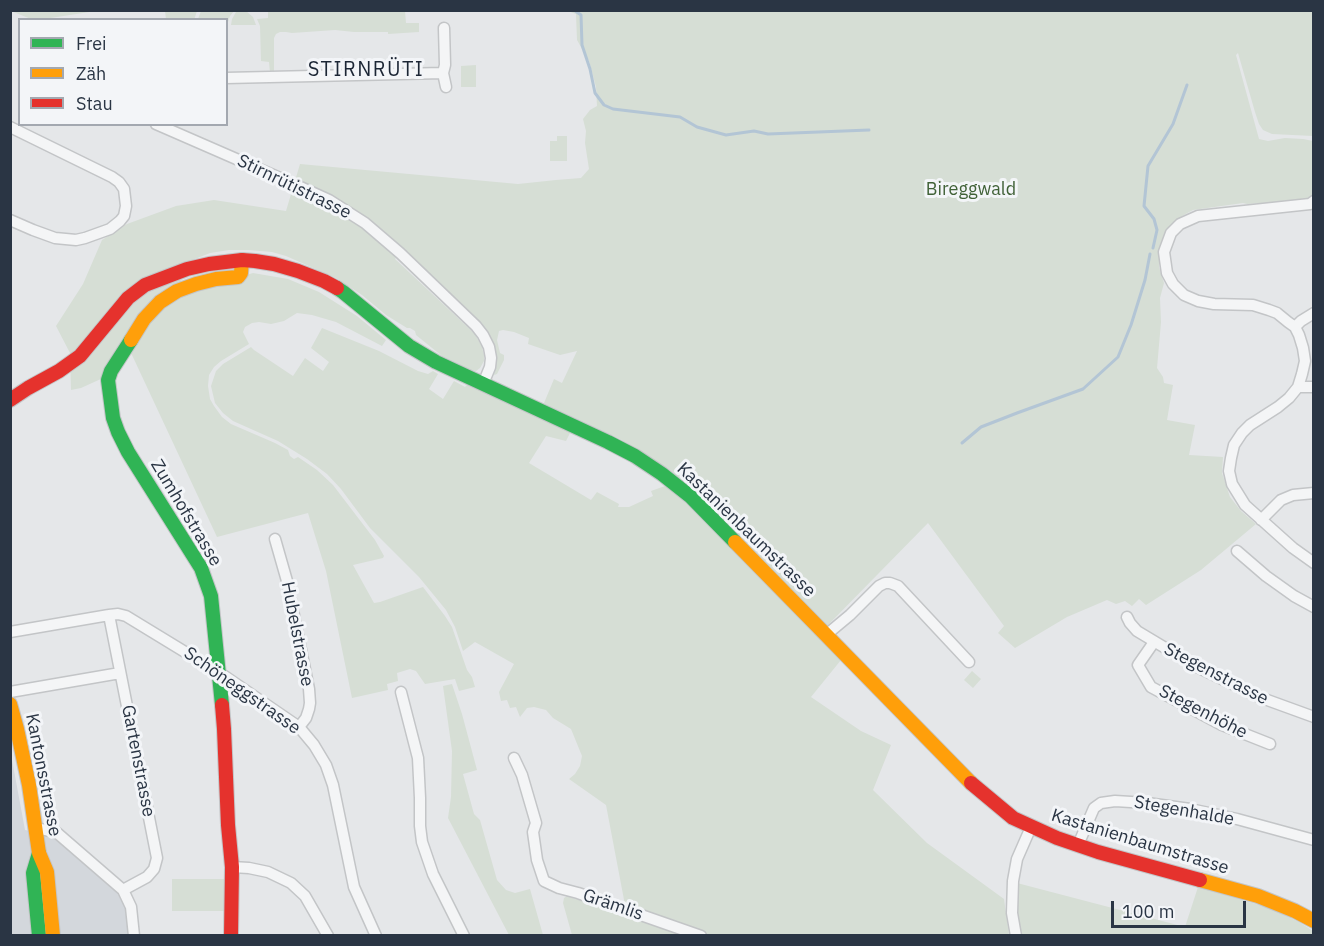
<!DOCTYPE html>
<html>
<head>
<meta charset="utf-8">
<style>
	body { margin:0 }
	#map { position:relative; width:1324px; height:946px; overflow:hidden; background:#e5e7e9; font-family:"IBM Plex Sans",sans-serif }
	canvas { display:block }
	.frame { position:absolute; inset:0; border:12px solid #2a3544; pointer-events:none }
	.legend { position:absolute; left:18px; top:18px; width:210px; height:108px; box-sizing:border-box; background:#f3f5f8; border:2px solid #a3a8b0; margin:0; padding:8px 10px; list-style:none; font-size:18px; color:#2a3544 }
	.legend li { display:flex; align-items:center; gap:12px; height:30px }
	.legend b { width:30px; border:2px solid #a3a8b0 }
	.scale { position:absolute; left:1111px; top:901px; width:135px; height:27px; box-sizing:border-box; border:3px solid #2a3544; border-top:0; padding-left:8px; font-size:18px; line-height:21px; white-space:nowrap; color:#2a3544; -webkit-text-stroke:4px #f3f5f8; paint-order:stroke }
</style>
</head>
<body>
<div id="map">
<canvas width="1324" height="946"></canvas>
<div class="frame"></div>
<ul class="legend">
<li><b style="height:8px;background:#30b455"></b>Frei</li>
<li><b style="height:8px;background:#ff9f0a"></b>Zäh</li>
<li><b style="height:8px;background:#e5322d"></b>Stau</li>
</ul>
<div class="scale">100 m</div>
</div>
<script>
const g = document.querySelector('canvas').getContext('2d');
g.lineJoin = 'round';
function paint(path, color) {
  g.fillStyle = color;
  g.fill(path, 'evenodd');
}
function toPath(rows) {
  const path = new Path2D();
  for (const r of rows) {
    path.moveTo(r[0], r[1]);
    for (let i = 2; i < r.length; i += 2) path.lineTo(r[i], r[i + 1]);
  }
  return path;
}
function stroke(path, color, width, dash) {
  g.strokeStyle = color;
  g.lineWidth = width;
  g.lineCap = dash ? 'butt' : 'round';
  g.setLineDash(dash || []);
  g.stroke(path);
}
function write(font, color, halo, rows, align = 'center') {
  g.font = font + ' "IBM Plex Sans",sans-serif';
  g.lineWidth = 6;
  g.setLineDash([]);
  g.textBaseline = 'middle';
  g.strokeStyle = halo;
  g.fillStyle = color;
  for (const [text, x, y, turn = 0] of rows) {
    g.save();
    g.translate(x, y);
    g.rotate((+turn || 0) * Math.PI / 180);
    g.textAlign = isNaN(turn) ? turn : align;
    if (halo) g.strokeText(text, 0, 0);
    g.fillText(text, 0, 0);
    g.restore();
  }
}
paint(toPath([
	[10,749,25,830,57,837,116,890,126,905,128,935,11,935]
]), '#d3d7dc');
paint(toPath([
	[11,11,96,11,44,19,31,19],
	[165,11,165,10,197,11,194,20,166,19],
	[201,11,201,10,234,11,230,16,227,25,226,20,198,19],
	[246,11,253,17,256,25,231,25,232,19,236,12,238,11],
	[268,11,405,11,406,23,419,23,419,32,388,34,388,32,354,32,335,30,292,33,286,32,280,32,276,34,274,38,274,73,270,73,269,62,261,61,260,26,257,19,268,18],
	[568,11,1313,11,1313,136,1272,134,1263,130,1259,124,1255,112,1238,53,1236,55,1259,139,1268,141,1285,138,1303,139,1313,141,1313,195,1302,201,1247,204,1243,203,1193,210,1182,216,1174,223,1162,245,1159,257,1159,267,1164,283,1160,298,1161,322,1157,368,1163,377,1164,383,1173,385,1167,420,1195,425,1189,455,1223,457,1222,473,1230,497,1241,511,1256,524,1201,570,1146,605,1139,599,1132,606,1125,601,1116,604,1107,600,1067,617,1015,648,998,633,1004,626,928,523,827,626,709,504,671,471,620,439,545,404,544,403,554,379,562,383,577,351,560,355,528,344,529,338,514,332,503,330,499,331,497,340,500,353,504,355,504,360,497,374,494,375,495,361,493,348,402,251,395,259,475,334,482,347,484,355,484,361,480,368,476,371,471,370,442,356,416,335,415,331,410,328,407,328,386,315,362,295,336,278,286,256,272,252,249,250,229,250,210,253,167,270,182,281,183,285,171,290,103,378,81,388,71,390,70,353,56,326,83,284,102,240,127,224,176,206,214,200,286,211,300,164,518,184,556,180,581,178,589,169,585,143,586,131,583,119,590,110,597,106,596,87,589,61,577,40,576,14],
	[476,65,476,87,461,87,461,66],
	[557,136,567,136,567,161,550,161,550,141,557,141],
	[253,273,288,279,319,292,357,316,386,340,382,346,336,322,312,315,297,313,284,321,271,324,259,322,252,323,245,327,243,332,249,344,221,361,214,367,209,375,208,386,210,399,214,406,222,417,231,424,275,443,288,450,290,456,294,459,298,457,317,470,333,485,375,540,384,556,383,558,353,565,374,603,380,602,423,587,445,616,452,627,467,670,472,677,475,687,459,691,455,679,425,684,416,671,410,669,397,673,398,681,387,684,388,690,352,698,326,571,308,513,217,537,132,355,127,350,133,341,173,297],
	[322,328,379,351,418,371,428,374,433,371,438,374,429,389,443,399,454,381,465,387,467,385,475,389,478,388,571,431,566,441,546,436,529,463,591,500,597,492,619,504,618,507,629,507,653,496,651,491,665,486,668,487,692,506,813,629,841,660,811,697,861,731,891,745,873,790,927,843,1004,899,1009,935,838,936,832,934,823,936,708,935,679,922,625,905,606,805,569,779,575,774,580,766,582,756,571,729,553,718,546,710,534,707,527,708,520,717,516,707,510,708,507,700,501,701,499,692,514,664,475,642,463,651,455,627,446,610,419,577,370,528,341,489,327,474,307,459,278,441,233,421,223,413,215,403,211,386,216,371,223,364,251,347,254,350,293,376,305,358,323,371,329,362,311,348],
	[972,671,981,679,973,688,964,680],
	[452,684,462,714,477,770,463,774,474,814,480,820,497,880,506,890,515,893,530,889,543,935,509,935,448,818,451,797,452,751,443,686],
	[172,879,226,879,225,911,172,911],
	[1017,883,1185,927,1198,887,1269,908,1299,922,1313,931,1313,935,1021,935,1016,904],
	[567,896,609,910,682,935,572,935,563,903,564,898]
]), '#d6ded5');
stroke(toPath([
	[574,10,581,15,582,45,590,69,595,93,604,105,613,109,680,117,697,127,726,135,754,131,768,134,869,130],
	[1153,248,1157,230,1154,219,1144,206,1148,166,1173,124,1187,85],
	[962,443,981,427,1017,413,1083,389,1118,357,1131,325,1145,280,1150,254]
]), '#b3c5d5', 3);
const street = toPath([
	[443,73,445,65,444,28],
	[226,78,443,73,446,87],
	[156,124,296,185,329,200,365,223,400,253,476,326,483,335,489,347,491,358,490,367,483,384],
	[10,127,112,177,119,182,124,189,126,206,124,216,120,221,110,229,85,238,76,240,55,238,33,230,10,220],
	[1314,201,1310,204,1198,216,1180,224,1171,233,1164,252,1167,273,1173,284,1184,295,1198,301,1214,304,1253,305,1269,310,1277,313,1288,322,1295,327,1299,335,1303,348,1305,361,1302,374,1298,387,1289,398,1278,407,1250,425,1242,433,1234,445,1231,458,1229,471,1232,484,1245,505,1293,548,1314,563],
	[1295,327,1301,321,1314,313],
	[1298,387,1314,387],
	[1261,520,1281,500,1293,495,1314,493],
	[275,539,287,581,309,689,310,703,309,709,306,718,299,727],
	[1237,551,1266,576,1294,596,1314,607],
	[109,615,157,858,154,869,147,877,123,890],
	[1127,617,1130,623,1137,631,1197,667,1259,697,1314,717],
	[10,632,109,615,118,614,126,616,226,677,299,727,314,745,326,765,333,785,354,887,376,936],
	[826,635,850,615,879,586,885,583,890,583,898,586,969,662],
	[1154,642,1138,665,1151,687,1222,725,1270,744],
	[10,692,120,673],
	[401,692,418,758,420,798,420,826,422,842,433,874,464,936],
	[514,758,522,775,536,823,533,832,537,860,544,881,559,888,578,893,701,936],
	[35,828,56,832,123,890,131,907,134,936],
	[1078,845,1094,808,1101,803,1115,801,1147,803,1190,809,1237,819,1314,840],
	[232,867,249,868,268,872,291,883,305,896,328,936],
	[1016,936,1012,913,1013,881,1017,859,1031,827]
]);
const fast = toPath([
	[337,288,343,292,409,346,436,362,608,442,635,456,662,474,691,497,735,542],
	[131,340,111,371,108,380,113,418,118,432,128,452,201,568,211,596,222,705],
	[39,853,33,873,39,936]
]);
const slow = toPath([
	[131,340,144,319,160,302,177,291,196,284,216,279,238,277,241,273,242,260],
	[735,542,971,783],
	[10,704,17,729,29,785,39,853,47,872,53,936],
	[1200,880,1258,896,1295,911,1314,921]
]);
const jam = toPath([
	[10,400,28,388,59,371,80,356,128,298,145,285,187,269,209,264,242,260,255,261,274,264,298,271,324,281,337,288],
	[222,705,224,729,228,825,232,867,231,936],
	[971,783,1013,818,1057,838,1098,852,1200,880]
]);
stroke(street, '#c3c5c7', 13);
stroke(fast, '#c3c5c7', 16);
stroke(slow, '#c3c5c7', 16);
stroke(jam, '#c3c5c7', 16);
stroke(street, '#f4f5f6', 10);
stroke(fast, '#30b455', 14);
stroke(slow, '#ff9f0a', 14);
stroke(jam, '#e5322d', 14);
write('18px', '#2a3544', '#f3f5f8', [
	["Stirnrütistrasse",294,187,26],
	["Zumhofstrasse",186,513,59],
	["Kastanienbaumstrasse",746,530,44],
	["Hubelstrasse",297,634,79],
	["Stegenstrasse",1216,674,27],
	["Schöneggstrasse",242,691,35],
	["Stegenhöhe",1203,712,27],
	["Gartenstrasse",138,761,79],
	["Kantonsstrasse",43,775,79],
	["Stegenhalde",1184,811,10],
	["Kastanienbaumstrasse",1140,842,17],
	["Grämlis",613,905,19]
]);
write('18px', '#406137', '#f3f5f8', [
	["Bireggwald",971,190]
]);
g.letterSpacing = '1.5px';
write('20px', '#1c2635', '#f3f5f8', [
	["STIRNRÜTI",366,70]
]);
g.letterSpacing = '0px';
</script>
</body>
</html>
